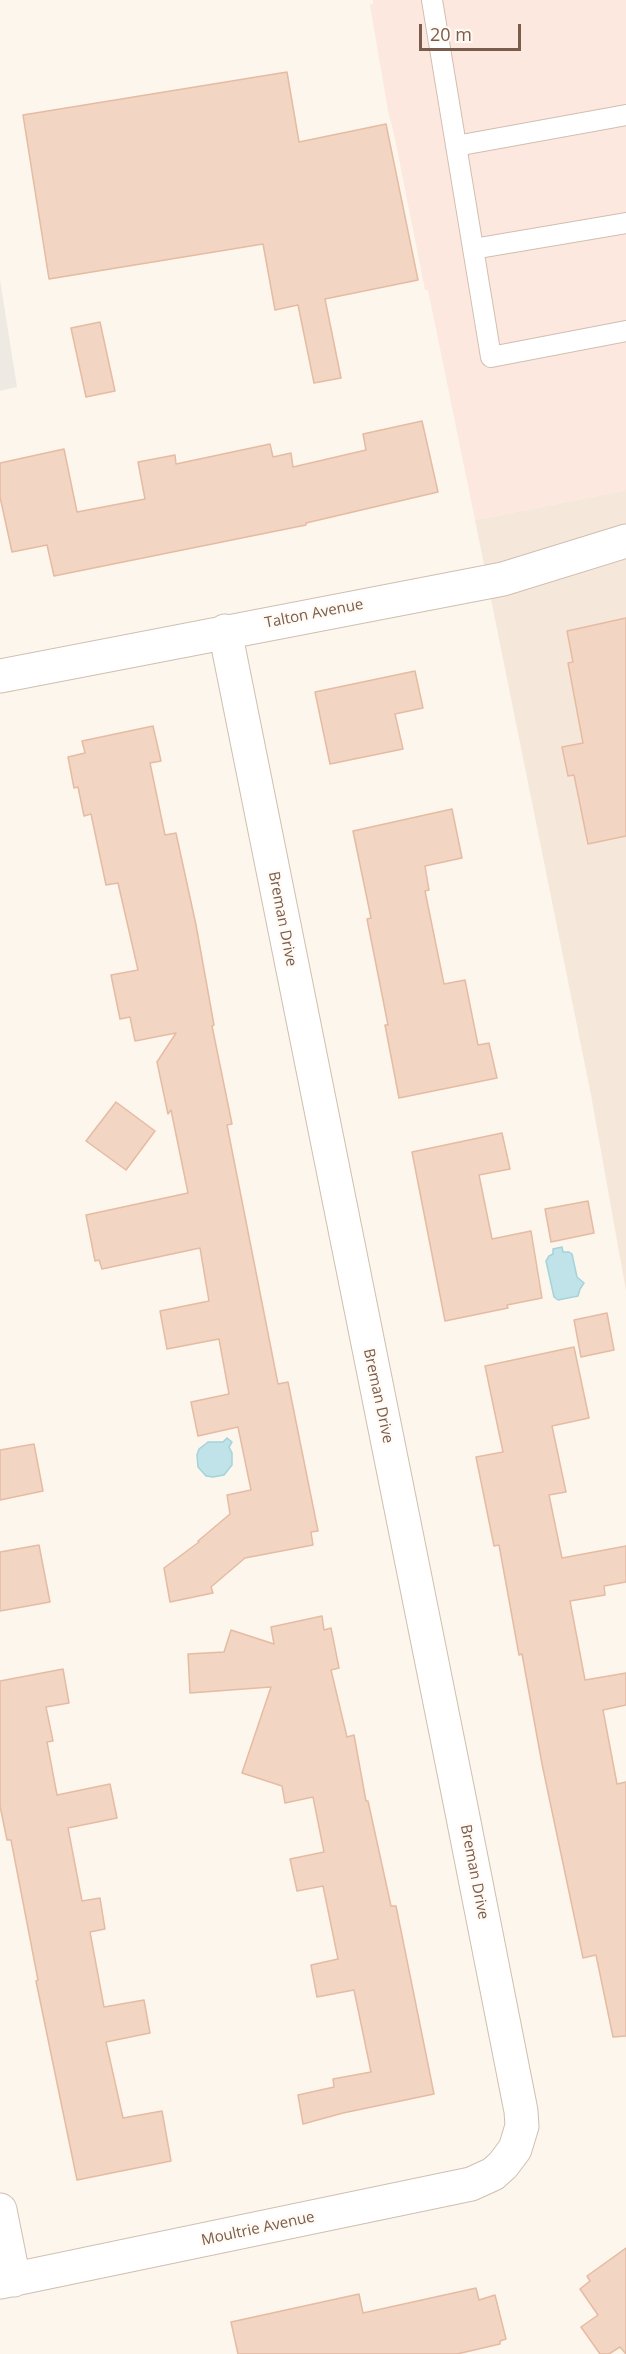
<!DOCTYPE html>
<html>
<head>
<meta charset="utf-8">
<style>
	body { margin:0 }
	#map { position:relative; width:626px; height:2354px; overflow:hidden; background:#fdf6ec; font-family:"Open Sans",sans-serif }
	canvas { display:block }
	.scale { position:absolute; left:419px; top:24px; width:102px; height:27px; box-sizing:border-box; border:3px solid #7a5c4d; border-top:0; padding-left:8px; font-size:18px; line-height:21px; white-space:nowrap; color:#7a5c4d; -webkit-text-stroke:4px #fffaf3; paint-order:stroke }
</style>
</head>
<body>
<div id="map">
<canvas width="626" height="2354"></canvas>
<div class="scale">20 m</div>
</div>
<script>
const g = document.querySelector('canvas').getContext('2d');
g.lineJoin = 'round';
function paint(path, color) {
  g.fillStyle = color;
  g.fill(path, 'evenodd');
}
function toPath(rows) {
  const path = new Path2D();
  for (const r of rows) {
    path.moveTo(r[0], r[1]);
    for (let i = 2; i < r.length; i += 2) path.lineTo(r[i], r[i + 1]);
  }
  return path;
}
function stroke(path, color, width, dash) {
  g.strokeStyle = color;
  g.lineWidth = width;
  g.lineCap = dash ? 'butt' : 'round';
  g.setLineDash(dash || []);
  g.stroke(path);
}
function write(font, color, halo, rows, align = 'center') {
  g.font = font + ' "Open Sans",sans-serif';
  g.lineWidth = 4.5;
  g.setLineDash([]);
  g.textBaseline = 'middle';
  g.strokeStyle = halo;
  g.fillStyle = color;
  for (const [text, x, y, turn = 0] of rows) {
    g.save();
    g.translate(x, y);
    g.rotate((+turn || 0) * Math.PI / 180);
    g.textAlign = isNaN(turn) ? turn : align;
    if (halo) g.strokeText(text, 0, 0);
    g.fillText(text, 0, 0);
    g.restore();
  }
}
paint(toPath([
	[626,490,626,1291,591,1095,475,520]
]), '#f5e8da');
paint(toPath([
	[373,0,626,0,626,490,475,520,428,290,425,290,394,134,388,111,370,5,373,4]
]), '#fde8e0');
paint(toPath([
	[0,280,17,387,0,391]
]), '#efe9e4');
const water = toPath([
	[562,1247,563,1252,569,1252,572,1254,577,1277,584,1283,580,1289,578,1296,558,1300,554,1297,546,1261,549,1256,553,1254,553,1249,562,1247],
	[227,1438,232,1442,229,1447,232,1453,232,1465,224,1475,213,1477,206,1476,198,1467,197,1455,199,1449,208,1442,223,1442,227,1438]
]);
paint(water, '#bfe3e8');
stroke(water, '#a5d3da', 1.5);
const building = toPath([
	[287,72,299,142,386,124,418,280,325,299,341,378,314,383,298,305,275,310,263,244,49,279,23,115,287,72],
	[100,322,115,391,86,397,71,328,100,322],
	[422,421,438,492,306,523,306,525,54,576,47,545,12,552,0,497,0,463,64,449,77,512,145,499,138,462,175,455,176,464,270,444,273,457,291,453,293,467,366,450,363,434,422,421],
	[626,618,626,836,588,844,574,775,568,776,562,747,583,743,568,663,573,662,567,631,626,618],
	[415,671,423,708,395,714,403,749,330,764,315,692,415,671],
	[153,726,161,761,150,763,165,835,176,833,196,925,214,1025,212,1026,232,1124,227,1125,278,1384,288,1382,318,1531,311,1532,313,1545,245,1558,211,1587,213,1593,170,1602,164,1568,199,1542,198,1541,230,1514,227,1495,251,1490,238,1427,198,1436,191,1402,229,1394,219,1339,167,1349,160,1311,209,1301,200,1248,102,1269,99,1260,95,1261,86,1215,188,1193,171,1110,168,1114,157,1062,176,1033,135,1041,130,1017,120,1019,111,975,138,970,118,883,106,885,91,814,84,816,78,787,74,788,68,757,85,753,82,741,153,726],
	[452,809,462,858,425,866,429,890,425,891,444,984,465,980,478,1045,489,1043,497,1078,399,1098,385,1025,388,1025,367,919,371,918,353,831,452,809],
	[116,1102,155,1131,126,1170,86,1141,116,1102],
	[502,1133,510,1169,479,1175,492,1239,531,1231,542,1298,507,1305,508,1308,445,1321,412,1152,502,1133],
	[588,1201,594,1233,551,1242,545,1209,588,1201],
	[607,1313,614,1350,581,1357,574,1320,607,1313],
	[574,1347,589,1418,552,1426,566,1492,549,1495,562,1558,626,1546,626,1582,604,1586,605,1595,570,1601,585,1680,626,1673,626,1705,603,1710,617,1784,626,1782,626,2036,613,2037,596,1955,583,1958,542,1764,522,1654,519,1655,499,1545,494,1546,476,1457,503,1452,485,1366,574,1347],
	[34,1444,43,1491,0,1500,0,1450,34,1444],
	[39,1545,50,1602,0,1611,0,1552,39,1545],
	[322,1616,324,1630,331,1628,339,1668,331,1670,347,1737,354,1735,366,1801,368,1801,391,1906,396,1906,434,2094,343,2113,303,2124,298,2095,334,2087,333,2079,371,2072,354,1990,317,1997,311,1965,338,1959,323,1886,297,1891,290,1859,324,1852,313,1797,285,1803,282,1786,242,1773,271,1687,190,1693,188,1654,224,1652,231,1630,274,1644,271,1627,322,1616],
	[63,1669,69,1703,46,1707,53,1741,47,1742,57,1795,110,1784,117,1818,68,1828,82,1901,100,1898,105,1929,90,1932,104,2007,144,2000,150,2033,106,2042,123,2118,162,2111,171,2161,77,2180,36,1981,38,1980,11,1840,7,1840,0,1806,0,1681,63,1669],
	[626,2248,626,2354,620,2347,609,2354,600,2354,581,2327,598,2315,580,2289,590,2281,587,2276,626,2248],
	[476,2288,479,2300,495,2295,506,2339,500,2341,500,2344,457,2354,238,2354,231,2322,359,2294,363,2313,476,2288]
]);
paint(building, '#f3d5c3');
stroke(building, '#e6bba3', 1.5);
const lane = toPath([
	[432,0,491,357,626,331],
	[456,146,626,115],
	[473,249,626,223]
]);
const street = toPath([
	[0,676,503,579,626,541],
	[0,2210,14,2280],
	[0,2282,471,2184,493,2174,503,2165,515,2149,522,2126,521,2111,459,1797,225,631]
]);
stroke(lane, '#d1beb0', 22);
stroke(street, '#d1beb0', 35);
stroke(lane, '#fff', 20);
stroke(street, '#fff', 33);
write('15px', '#7a5c4d', '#fffaf3', [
	["Talton Avenue",314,614,-11],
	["Breman Drive",282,919,79],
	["Breman Drive",378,1396,78],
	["Breman Drive",474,1872,79],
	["Moultrie Avenue",258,2229,-12]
]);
</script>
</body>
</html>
